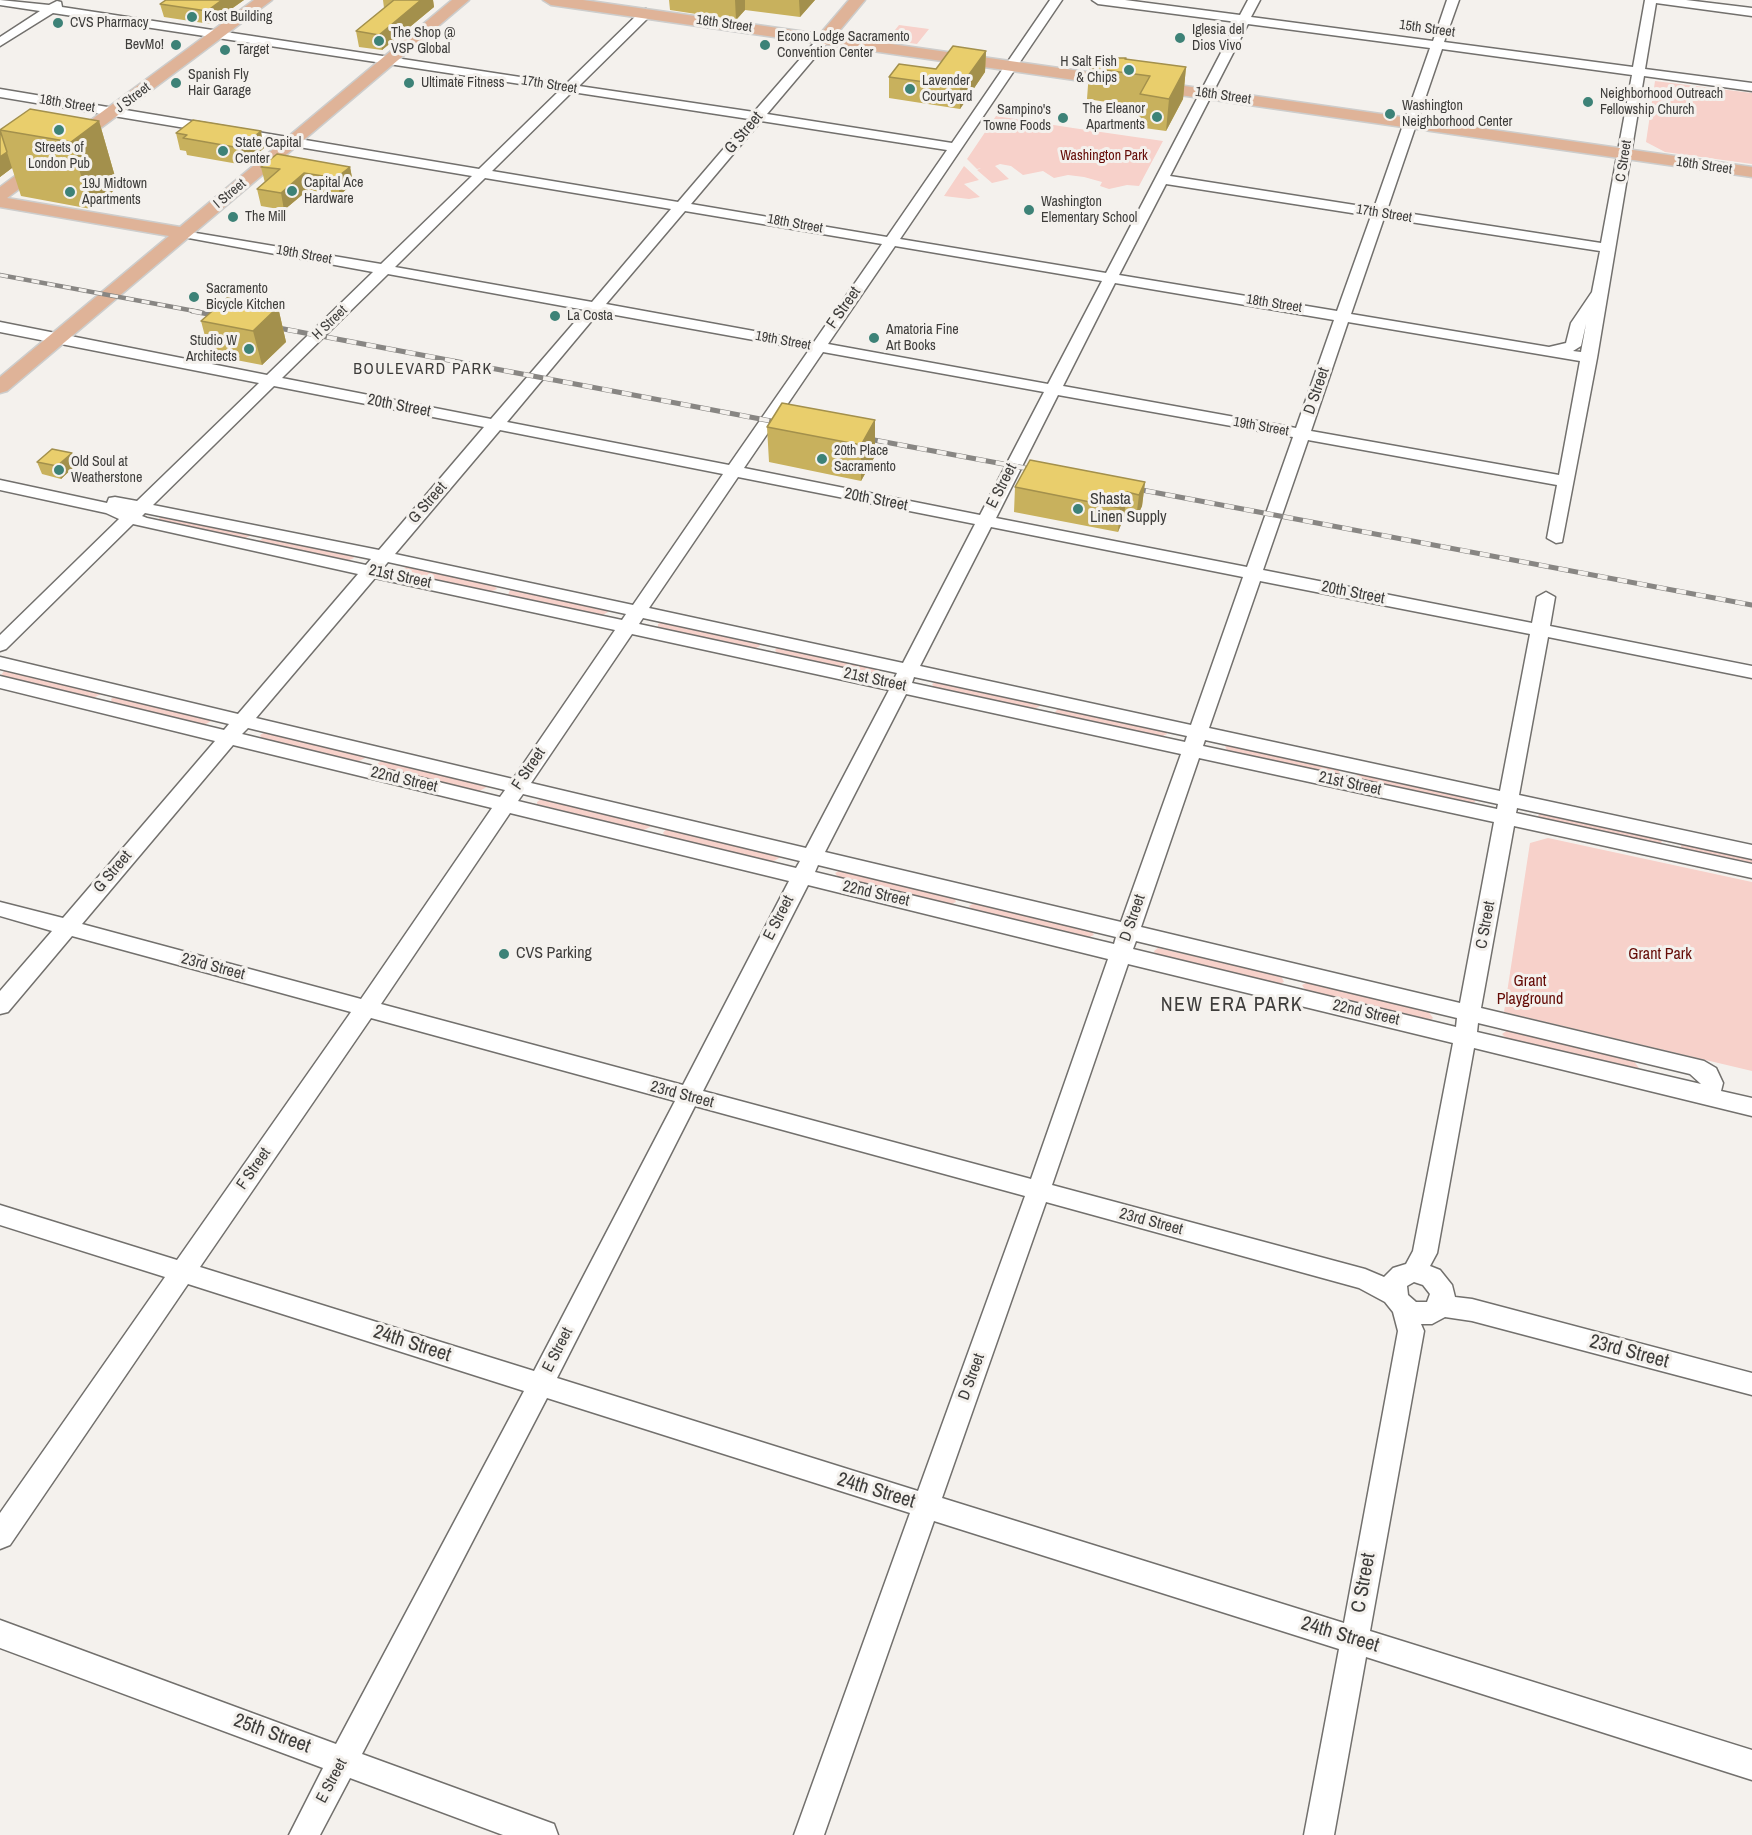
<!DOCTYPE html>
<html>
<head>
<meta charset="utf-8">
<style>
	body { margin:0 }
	canvas { display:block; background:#f4f1ed }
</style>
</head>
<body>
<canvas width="1752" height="1835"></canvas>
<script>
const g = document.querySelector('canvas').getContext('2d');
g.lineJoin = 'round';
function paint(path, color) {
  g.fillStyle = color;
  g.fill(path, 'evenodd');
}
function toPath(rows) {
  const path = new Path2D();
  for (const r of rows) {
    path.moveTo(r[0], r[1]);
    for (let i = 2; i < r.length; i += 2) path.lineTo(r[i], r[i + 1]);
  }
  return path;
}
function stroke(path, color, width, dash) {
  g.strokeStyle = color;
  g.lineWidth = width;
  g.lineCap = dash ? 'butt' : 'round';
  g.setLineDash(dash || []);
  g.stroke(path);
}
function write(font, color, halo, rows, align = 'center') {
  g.font = font + ' "Archivo Narrow",sans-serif';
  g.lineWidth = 6;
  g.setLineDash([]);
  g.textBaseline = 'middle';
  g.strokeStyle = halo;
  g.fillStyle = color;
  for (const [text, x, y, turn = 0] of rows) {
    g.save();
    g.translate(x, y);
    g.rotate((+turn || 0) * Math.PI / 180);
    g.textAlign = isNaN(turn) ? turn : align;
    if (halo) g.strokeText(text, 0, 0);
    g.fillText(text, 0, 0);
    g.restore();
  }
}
paint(toPath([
	[899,25,929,29,917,44,887,40],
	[1655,81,1752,93,1752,164,1665,152,1646,142],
	[996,116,1073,128,1163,141,1139,186,1127,185,1109,189,1100,186,1102,182,1084,177,1068,175,1054,178,1043,171,1023,175,1011,166,1000,164,995,166,1009,179,992,183,977,170,981,168,977,169,967,159],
	[964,166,979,180,964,184,980,197,969,199,944,196],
	[161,516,250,534,250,536,243,539,160,521,158,520],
	[266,536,353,555,354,558,347,561,259,541],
	[407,567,495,586,497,589,490,592,399,572,402,568],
	[510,590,606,609,608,612,601,616,511,596,508,595],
	[662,622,758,643,760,646,754,649,658,628,658,624],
	[777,648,879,669,881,673,875,675,778,655,775,650],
	[5,670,101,693,101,694,93,698,4,677,1,675],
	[937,681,1039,704,1040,706,1034,709,934,688,932,684],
	[116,696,213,720,204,725,112,703,111,699],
	[1059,708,1166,731,1167,734,1161,737,1058,715,1055,712],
	[265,732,363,755,365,758,357,762,262,739,260,735],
	[1230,745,1337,768,1340,773,1334,775,1228,752,1225,746],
	[385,760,485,784,487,787,479,791,379,767,378,763],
	[1362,773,1474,798,1475,802,1470,804,1360,781,1356,776],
	[543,798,649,824,650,827,642,831,537,804,537,802],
	[1540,813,1659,837,1662,842,1660,844,1543,820,1538,816],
	[666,829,778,855,779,858,772,862,667,837,663,833],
	[1548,838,1752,882,1752,1071,1504,1012,1530,843],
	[1680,843,1752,857,1752,865,1682,850],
	[841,870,954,897,956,902,949,905,840,879,835,873],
	[976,902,1091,930,1094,935,1087,938,973,911,969,906],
	[1158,948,1281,976,1284,982,1277,985,1155,954,1154,951],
	[1308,982,1428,1011,1433,1018,1429,1021,1306,991,1302,985],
	[1508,1030,1633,1060,1639,1068,1637,1070,1507,1039,1502,1034]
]), '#f7d1ca');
const minor = toPath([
	[0,0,49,5,57,1,61,2,62,7,566,84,642,10,646,9,652,13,650,16,579,86,754,112,820,36,824,35,828,36,828,42,767,114,952,143,1050,0,1062,0,900,239,1106,273,1237,22,1098,4,1092,0,1125,0,1240,15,1248,0,1260,0,1251,17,1433,41,1447,0,1459,0,1444,42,1633,67,1645,0,1686,0,1752,8,1752,16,1656,3,1645,69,1752,83,1752,91,1644,76,1597,358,1562,542,1556,543,1547,538,1557,485,1308,440,1263,570,1532,623,1537,597,1546,592,1555,597,1550,626,1752,666,1752,678,1548,637,1519,795,1752,845,1752,859,1517,808,1516,813,1752,864,1752,878,1514,826,1481,1008,1704,1061,1716,1068,1723,1083,1721,1091,1752,1098,1752,1116,1474,1048,1437,1253,1430,1266,1440,1270,1452,1285,1455,1297,1472,1299,1752,1373,1752,1395,1472,1321,1445,1317,1432,1324,1421,1324,1424,1331,1370,1631,1752,1750,1752,1780,1366,1657,1334,1835,1304,1835,1339,1649,934,1521,824,1835,794,1835,910,1513,547,1398,362,1754,554,1824,558,1835,503,1835,350,1778,320,1835,289,1835,323,1768,0,1648,0,1620,336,1744,524,1391,188,1284,10,1545,0,1549,0,1513,165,1277,0,1225,0,1205,177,1260,351,1012,72,936,8,1012,0,1014,0,991,52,931,0,916,0,902,63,918,215,741,0,688,0,676,224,730,229,724,0,669,0,657,238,714,358,574,133,524,6,649,0,651,0,635,119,519,106,513,0,490,0,480,107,503,109,498,115,497,137,501,259,383,0,332,0,322,267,375,373,272,183,237,176,233,178,230,381,264,472,176,0,97,0,89,479,169,560,90,53,13,0,46,0,37,40,11,0,5,0,0],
	[1248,24,1430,48,1374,208,1170,176,1248,24],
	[1442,49,1632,75,1601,243,1387,210,1442,49],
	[572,92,749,119,678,202,492,171,572,92],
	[761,121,947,150,887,237,691,204,761,121],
	[485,178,671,209,592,302,395,267,485,178],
	[1166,184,1371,216,1337,311,1119,275,1166,184],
	[685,211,882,244,814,342,606,304,685,211],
	[1384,218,1600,251,1592,292,1571,323,1566,343,1549,347,1351,314,1384,218],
	[895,246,1102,281,1048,384,828,344,895,246],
	[388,274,585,310,491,419,282,378,388,274],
	[1115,283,1334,320,1296,428,1063,386,1115,283],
	[599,312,809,350,729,465,507,422,599,312],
	[1348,322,1580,361,1559,475,1311,431,1348,322],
	[1586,324,1581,352,1573,351,1581,346,1586,324],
	[823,352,1044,392,980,515,744,468,823,352],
	[274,386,484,427,379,550,153,505,274,386],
	[1058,395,1293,437,1247,567,996,518,1058,395],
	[500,430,723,474,633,605,395,554,500,430],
	[738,477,975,524,903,663,649,608,738,477],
	[145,513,371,559,366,565,147,518,142,516,145,513],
	[991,527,1243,577,1191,725,920,666,991,527],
	[388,562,626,614,622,620,382,569,388,562],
	[375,578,615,630,513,779,256,718,375,578],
	[1260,581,1530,634,1500,791,1209,728,1260,581],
	[643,618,897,673,894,679,639,624,643,618],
	[632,634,889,690,806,848,531,783,632,634],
	[914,677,1187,736,1185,742,912,683,914,677],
	[906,694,1181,754,1121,922,825,852,906,694],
	[248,728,505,790,500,797,242,734,248,728],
	[1205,740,1498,804,1497,809,1203,746,1205,740],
	[233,745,492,808,361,999,82,924,233,745],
	[1199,758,1494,822,1460,1003,1141,927,1199,758],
	[523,794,800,861,796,868,518,801,523,794],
	[510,813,789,881,683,1085,381,1004,510,813],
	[818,865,1116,937,1114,944,815,872,818,865],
	[808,885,1108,959,1031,1179,703,1091,808,885],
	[1136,941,1457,1018,1456,1027,1133,949,1136,941],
	[1128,964,1453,1043,1413,1251,1406,1264,1393,1268,1384,1277,1365,1269,1052,1185,1128,964],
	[371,1018,675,1101,534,1371,200,1267,371,1018],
	[1478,1023,1690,1074,1701,1084,1477,1032,1478,1023],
	[695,1106,1025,1196,918,1491,557,1378,695,1106],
	[1046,1202,1359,1288,1385,1302,1393,1312,1398,1331,1344,1623,942,1498,1046,1202],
	[1414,1282,1423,1285,1430,1294,1427,1302,1416,1302,1408,1295,1407,1286,1414,1282]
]);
const major = toPath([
	[254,0,272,0,7,198,180,227,452,0,469,0,7,391,0,393,0,377,169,236,0,207,0,187,254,0],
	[543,0,583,0,820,34,849,0,865,0,835,36,1752,167,1752,177,551,5,543,0]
]);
stroke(minor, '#72706d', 3);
stroke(major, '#cdcdcc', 3);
paint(minor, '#fff');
paint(major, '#dfb398');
const railFar1 = toPath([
	[0,275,200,312]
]);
const rail = toPath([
	[192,311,224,317],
	[268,326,787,424],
	[858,437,1041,471],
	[1126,487,1752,605]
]);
stroke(railFar1, '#888683', 4.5);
stroke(rail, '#888683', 5);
stroke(railFar1, '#f4f1ed', 3, [8]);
stroke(rail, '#f4f1ed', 4, [10]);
paint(toPath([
	[166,0,244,0,210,24,164,17,160,4],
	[383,0,433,0,434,7,382,50,359,47,356,31,384,8],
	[669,0,815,0,800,17,745,10,736,20,670,10],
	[986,51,985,72,960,109,889,98,889,77,936,69],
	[1090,58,1126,60,1186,67,1183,99,1166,131,1137,127,1139,107,1087,99],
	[99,121,118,187,91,209,21,196,12,168,0,177,0,129],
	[176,133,264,148,244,165,187,155,186,151,180,150],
	[261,167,350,167,353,183,340,195,308,190,284,210,261,206,257,189,265,183],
	[278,307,286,342,262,365,210,355,201,321],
	[875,420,875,456,861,481,769,462,767,427],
	[37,462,76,465,61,479,42,474],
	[1145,482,1142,506,1136,519,1124,517,1118,532,1014,512,1015,487]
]), '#c8b15d');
paint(toPath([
	[222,0,244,0,210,24,207,11],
	[421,0,433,0,434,7,382,50,379,35],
	[735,0,745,0,745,10,736,20],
	[799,0,815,0,800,17],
	[986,51,985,72,960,109,960,87],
	[1186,67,1183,99,1166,131,1169,99],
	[99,121,118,187,91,209,71,142],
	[261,131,264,148,244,165,240,148],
	[7,152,12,168,0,177,0,157],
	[350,167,353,183,340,195,336,178],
	[304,173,308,190,284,210,281,193],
	[278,307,286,342,262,365,253,331],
	[875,420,875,456,861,481,861,445],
	[72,453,76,465,61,479,57,466],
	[1145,482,1142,506,1136,519,1139,495],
	[1127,492,1124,517,1118,532,1120,508]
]), '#a3904c');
const building = toPath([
	[166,0,222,0,207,11,160,4,166,0],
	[394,0,421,0,379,35,356,31,394,0],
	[953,46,986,51,960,87,889,77,899,64,936,69,953,46],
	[1090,58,1126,58,1125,59,1186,67,1169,99,1140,94,1150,76,1089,68,1090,58],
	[30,109,99,121,71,142,0,130,30,109],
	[193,120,261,131,240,148,183,138,187,135,176,133,193,120],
	[0,130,7,152,0,157,0,130],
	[277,154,350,167,336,178,304,173,281,193,257,189,280,169,261,167,277,154],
	[227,298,278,307,253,331,201,321,227,298],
	[782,403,875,420,861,445,767,427,782,403],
	[52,449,72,453,57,466,37,462,52,449],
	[1030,460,1145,482,1139,495,1127,492,1120,508,1015,487,1030,460]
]);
paint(building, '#e9ce6c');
stroke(building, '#a3904c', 1.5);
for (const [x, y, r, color] of [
	[192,17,6,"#3d8277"],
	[58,23,6,"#3d8277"],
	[1180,38,6,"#3d8277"],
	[379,41,6,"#3d8277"],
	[176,45,6,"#3d8277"],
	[765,45,6,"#3d8277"],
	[225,50,6,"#3d8277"],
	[1129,70,6,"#3d8277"],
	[176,83,6,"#3d8277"],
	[409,83,6,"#3d8277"],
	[910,89,6,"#3d8277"],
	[1588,102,6,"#3d8277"],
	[1390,114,6,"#3d8277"],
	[1157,117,6,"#3d8277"],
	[1063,118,6,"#3d8277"],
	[59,130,6,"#3d8277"],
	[223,151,6,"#3d8277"],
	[292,191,6,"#3d8277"],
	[70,192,6,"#3d8277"],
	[1029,210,6,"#3d8277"],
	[233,217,6,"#3d8277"],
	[194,297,6,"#3d8277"],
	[555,316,6,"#3d8277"],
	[874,338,6,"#3d8277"],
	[249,349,6,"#3d8277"],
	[822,459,6,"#3d8277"],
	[59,470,6,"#3d8277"],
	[1078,509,6,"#3d8277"],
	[504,954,6,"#3d8277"]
]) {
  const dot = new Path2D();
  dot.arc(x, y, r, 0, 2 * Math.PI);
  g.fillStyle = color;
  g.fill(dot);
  stroke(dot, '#f4f1ed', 2);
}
write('14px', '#3e3d3b', '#f4f1ed', [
	["Kost Building",204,17],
	["CVS Pharmacy",70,23],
	["Iglesia del",1192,30],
	["Dios Vivo",1192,46],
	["The Shop @",391,33],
	["VSP Global",391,49],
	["Econo Lodge Sacramento",777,37],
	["Convention Center",777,53],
	["BevMo!",164,45,"right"],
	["Target",237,50],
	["H Salt Fish",1117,62,"right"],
	["& Chips",1117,78,"right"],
	["Spanish Fly",188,75],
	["Hair Garage",188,91],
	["Lavender",922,81],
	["Courtyard",922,97],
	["Ultimate Fitness",421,83],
	["Neighborhood Outreach",1600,94],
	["Fellowship Church",1600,110],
	["Washington",1402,106],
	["Neighborhood Center",1402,122],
	["The Eleanor",1145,109,"right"],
	["Apartments",1145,125,"right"],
	["Sampino's",1051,110,"right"],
	["Towne Foods",1051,126,"right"],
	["State Capital",235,143],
	["Center",235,159],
	["Streets of",59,148,"center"],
	["London Pub",59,164,"center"],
	["Capital Ace",304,183],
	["Hardware",304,199],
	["19J Midtown",82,184],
	["Apartments",82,200],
	["Washington",1041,202],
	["Elementary School",1041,218],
	["The Mill",245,217],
	["Sacramento",206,289],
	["Bicycle Kitchen",206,305],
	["La Costa",567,316],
	["Amatoria Fine",886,330],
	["Art Books",886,346],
	["Studio W",237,341,"right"],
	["Architects",237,357,"right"],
	["20th Place",834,451],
	["Sacramento",834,467],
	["Old Soul at",71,462],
	["Weatherstone",71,478]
], 'left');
write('14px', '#3e3d3b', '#f4f1ed', [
	["16th Street",724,24,8],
	["15th Street",1427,29,8],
	["17th Street",549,85,9],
	["16th Street",1223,96,8],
	["J Street",133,98,-37],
	["18th Street",67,104,9],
	["C Street",1624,161,-81],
	["16th Street",1704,166,8],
	["I Street",230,194,-40],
	["17th Street",1384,214,9],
	["18th Street",795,224,10],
	["19th Street",304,255,10],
	["18th Street",1274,304,9],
	["H Street",330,323,-44],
	["19th Street",783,341,10],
	["19th Street",1261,427,10]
]);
write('14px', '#640b06', '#f4f1ed', [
	["Washington Park",1104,156]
]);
write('16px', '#3e3d3b', '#f4f1ed', [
	["G Street",744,133,-50],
	["F Street",844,308,-55],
	["D Street",1317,391,-71],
	["20th Street",399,406,11],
	["E Street",1002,486,-63],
	["20th Street",876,500,11],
	["G Street",428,503,-49],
	["21st Street",400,577,12],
	["20th Street",1353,593,11],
	["21st Street",875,680,12],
	["F Street",529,769,-56],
	["22nd Street",404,780,13],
	["21st Street",1350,784,12],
	["G Street",113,872,-50],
	["22nd Street",876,894,13],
	["E Street",779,918,-63],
	["D Street",1133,918,-71],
	["C Street",1486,925,-80],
	["23rd Street",213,967,15],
	["22nd Street",1366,1013,13],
	["23rd Street",682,1095,15],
	["F Street",254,1169,-55],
	["23rd Street",1151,1222,15],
	["E Street",558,1350,-63],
	["D Street",972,1377,-70],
	["E Street",332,1781,-62]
]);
g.letterSpacing = '1.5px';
write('16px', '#3e3d3b', '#f4f1ed', [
	["BOULEVARD PARK",423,370]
]);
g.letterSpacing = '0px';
write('16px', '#3e3d3b', '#f4f1ed', [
	["Shasta",1090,500],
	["Linen Supply",1090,518],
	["CVS Parking",516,954]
], 'left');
write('16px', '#640b06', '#f4f1ed', [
	["Grant Park",1660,955],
	["Grant",1530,982],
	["Playground",1530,1000]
]);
g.letterSpacing = '1.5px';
write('20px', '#3e3d3b', '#f4f1ed', [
	["NEW ERA PARK",1232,1006]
]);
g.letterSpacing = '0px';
write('20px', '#3e3d3b', '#f4f1ed', [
	["24th Street",412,1344,18],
	["23rd Street",1629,1352,15],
	["24th Street",876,1491,17],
	["C Street",1364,1583,-80],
	["24th Street",1340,1635,17],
	["25th Street",272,1734,20]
]);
</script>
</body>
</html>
